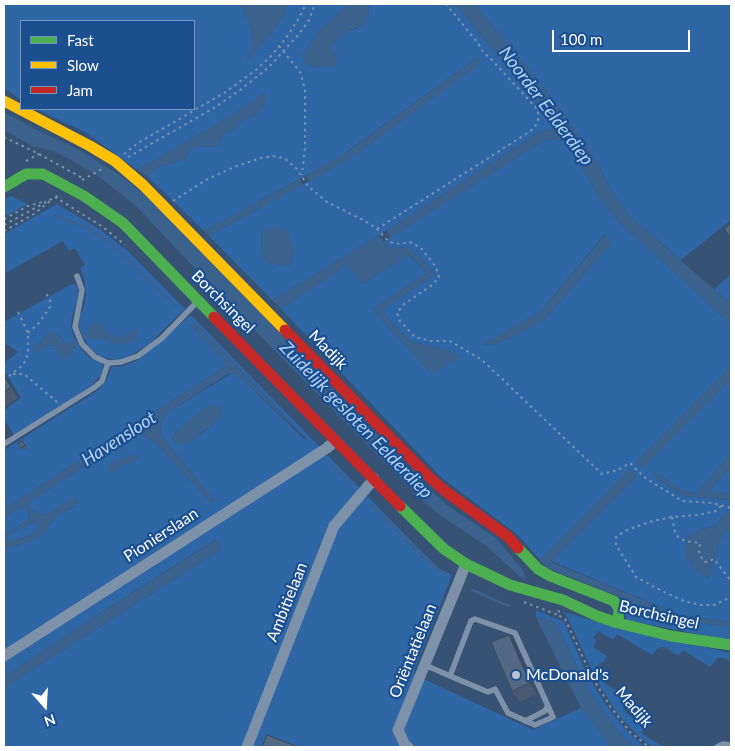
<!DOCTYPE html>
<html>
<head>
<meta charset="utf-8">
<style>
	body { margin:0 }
	#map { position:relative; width:735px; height:751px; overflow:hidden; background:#365274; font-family:Lato,sans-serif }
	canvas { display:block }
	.frame { position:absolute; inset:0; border:5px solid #fff; pointer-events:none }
	.legend { position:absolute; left:20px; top:20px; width:175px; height:90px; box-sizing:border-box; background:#1b4f8f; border:1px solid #7695bc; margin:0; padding:6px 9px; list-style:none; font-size:15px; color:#fff }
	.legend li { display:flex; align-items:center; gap:10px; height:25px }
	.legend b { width:25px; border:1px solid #7695bc }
	.north { position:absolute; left:20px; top:681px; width:50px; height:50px; -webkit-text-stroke:4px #1b4f8f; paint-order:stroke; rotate:161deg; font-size:14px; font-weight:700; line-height:20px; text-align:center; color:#fff }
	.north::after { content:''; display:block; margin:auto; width:18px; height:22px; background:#fff; clip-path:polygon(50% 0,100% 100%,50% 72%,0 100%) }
	.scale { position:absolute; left:552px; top:30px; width:138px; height:22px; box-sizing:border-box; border:2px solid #fff; border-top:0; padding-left:6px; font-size:15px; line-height:18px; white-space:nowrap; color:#fff; -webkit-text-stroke:4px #1b4f8f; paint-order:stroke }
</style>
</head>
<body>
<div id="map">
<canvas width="735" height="751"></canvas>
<div class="frame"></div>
<ul class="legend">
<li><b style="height:6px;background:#4caf50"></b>Fast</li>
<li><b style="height:6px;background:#ffc107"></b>Slow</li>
<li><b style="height:6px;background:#c62828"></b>Jam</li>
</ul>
<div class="north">N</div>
<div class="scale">100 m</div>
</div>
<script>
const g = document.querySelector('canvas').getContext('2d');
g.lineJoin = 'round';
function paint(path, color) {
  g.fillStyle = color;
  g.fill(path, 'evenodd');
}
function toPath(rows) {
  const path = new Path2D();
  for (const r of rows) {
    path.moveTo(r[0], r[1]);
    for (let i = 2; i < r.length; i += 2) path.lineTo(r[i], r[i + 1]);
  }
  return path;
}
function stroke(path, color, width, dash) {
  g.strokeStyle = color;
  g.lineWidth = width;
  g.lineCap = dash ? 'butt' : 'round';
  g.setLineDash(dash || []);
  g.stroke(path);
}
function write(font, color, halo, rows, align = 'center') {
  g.font = font + ' Lato,sans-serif';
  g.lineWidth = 4.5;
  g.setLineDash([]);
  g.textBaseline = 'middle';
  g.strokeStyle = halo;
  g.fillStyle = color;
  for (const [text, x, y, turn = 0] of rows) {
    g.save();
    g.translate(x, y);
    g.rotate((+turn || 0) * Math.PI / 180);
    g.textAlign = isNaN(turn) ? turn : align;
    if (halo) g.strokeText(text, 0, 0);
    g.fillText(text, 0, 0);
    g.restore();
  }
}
paint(toPath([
	[4,4,241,4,251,29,252,38,252,46,247,60,284,17,286,10,284,4,349,4,320,30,302,55,313,68,324,66,332,49,332,44,347,31,356,29,368,19,369,4,455,4,556,126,552,129,538,133,378,236,272,300,209,236,356,155,478,57,338,158,204,231,147,176,159,167,186,159,189,151,199,146,216,147,224,134,235,129,242,121,254,116,265,92,236,113,137,170,85,132,36,109,194,109,194,21,21,21,21,100,4,88],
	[271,227,292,260,288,266,271,263,262,256,261,233],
	[475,4,731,4,731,220,681,260,631,217,619,202,609,187,596,159,551,97],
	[549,139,567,141,602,202,620,223,731,324,731,366,636,462,642,468,731,380,731,454,696,493,684,491,654,472,652,475,683,496,731,500,731,516,726,513,714,527,702,529,690,534,685,541,687,557,691,565,708,579,720,541,726,531,731,530,731,622,680,615,551,561,636,477,630,469,540,560,518,535,441,477,281,309,347,265,363,284,408,255,427,273,372,309,432,374,437,348,410,341,380,310,436,274,409,247,391,248,383,242,540,143],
	[605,234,612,243,544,320,519,334,493,345,483,344,540,312],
	[11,196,28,204,4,217,4,199],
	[57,204,101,230,129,252,185,309,148,345,131,355,122,359,110,359,100,356,91,349,86,342,79,328,79,317,84,307,86,292,84,278,80,268,85,265,75,248,69,251,63,241,4,274,4,234],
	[731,274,731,304,714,289],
	[72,284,75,285,78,288,78,293,76,305,72,316,71,327,74,336,80,348,90,358,102,364,103,368,100,376,91,386,14,435,4,418,4,410,21,398,4,370,4,363,18,352,8,345,4,344,4,322],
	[45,336,60,336,66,344,69,343,62,359,54,346,48,345,42,349,37,345,42,341],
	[191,315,418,548,440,569,452,575,413,674,533,730,581,708,612,747,4,747,4,688,222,549,216,539,71,632,4,677,4,548,30,542,45,532,50,523,58,515,74,507,78,501,45,515,31,510,28,503,133,435,142,435,156,443,211,503,215,501,163,438,160,424,167,413,232,373,237,374,305,440,307,439,194,322,190,325,227,363,226,366,4,509,4,450,97,391,106,381,112,367,121,367,138,360],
	[196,416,215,423,200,435,173,440,172,437,176,432],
	[731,467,731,494,708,492],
	[23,506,28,511,30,519,4,535,4,518],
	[33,522,36,524,38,527,36,531,19,540,4,540,7,536],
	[621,597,677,620,731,627,731,641,627,620],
	[536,610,564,622,585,670,602,699,623,727,644,747,635,747,619,732,592,694,579,670,556,622,536,617],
	[561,611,608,625,731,653,731,663,724,658,718,658,710,667,683,650,679,656,664,647,658,648,652,655,617,634,613,640,598,631,593,638,597,640,593,647,607,656,603,663,600,662,596,669,607,676,604,683,626,697,623,707,626,713,645,726,641,733,663,747,652,747,638,736,619,716,598,683,566,615]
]), '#2f66a5');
paint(toPath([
	[241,4,284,4,286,10,284,17,272,33,246,62,252,46,252,38,251,29],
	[349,4,369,4,368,19,364,25,347,31,332,44,332,49,337,55,335,67,324,66,313,68,304,62,302,55,320,30],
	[455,4,475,4,551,97,579,134,596,159,609,187,619,202,631,217,731,304,731,324,620,223,602,202,567,141,549,139,540,143,392,237,388,234,387,230,538,133,552,129,556,126],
	[478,57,482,63,356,155,310,182,306,176,350,150],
	[265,92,266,103,260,110,254,116,242,121,235,129,224,134,216,147,199,146,189,151,186,159,159,167,147,176,137,170,236,113],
	[4,112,39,131,76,148,121,176,141,192,167,216,427,486,447,505,496,538,523,570,526,578,521,578,489,548,438,514,418,496,220,295,137,207,98,176,70,159,53,151,32,146,4,130],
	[300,179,303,185,209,236,204,231],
	[271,227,280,227,287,232,290,237,295,252,288,266,271,263,267,265,266,260,262,256,261,233],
	[606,234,612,243,544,320,519,334,493,345,483,344,540,312],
	[378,236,391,248,409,247,436,274,381,311,410,341,450,351,462,357,432,374,372,309,427,273,409,255,363,284,347,266,281,309,272,300],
	[96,322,101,323,108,333,114,336,123,337,136,329,139,332,134,341,126,344,112,344,103,339,89,339,86,336,91,324],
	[194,322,307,440,237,374,232,373,228,374,167,413,160,424,163,438,215,501,214,503,211,503,156,443,142,435,133,435,28,503,31,510,45,515,73,498,78,497,76,505,58,515,50,523,45,532,39,537,30,542,4,548,4,540,22,539,36,531,38,528,36,524,33,522,4,538,4,535,30,519,30,515,23,506,4,518,4,509,226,366,226,363,190,325],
	[52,331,56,332,66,344,74,341,76,344,76,347,68,358,62,359,54,346,51,345,38,352,34,351,32,345,37,345,42,341,48,332],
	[731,366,731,380,642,469,636,462],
	[214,405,221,408,223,416,215,423,191,441,183,445,177,444,173,440,172,437,182,426,202,410,209,406],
	[137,454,139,457,138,460,125,465,111,474,107,472,109,466,117,460],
	[731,454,731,467,709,491,731,494,731,500,683,496,652,475,654,472,684,491,696,493],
	[630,468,637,477,551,562,680,615,731,622,731,627,677,620,547,568,540,560],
	[726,513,731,516,731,530,726,531,720,541,709,579,697,572,691,565,687,557,685,541,690,534,702,529,714,527],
	[217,539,222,549,4,688,4,677,71,632],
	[536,617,556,622,579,670,592,694,619,732,635,747,612,747,607,742,581,708]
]), '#3b618d');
stroke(toPath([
	[56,216,90,229,109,242,175,306],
	[329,462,349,483],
	[371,505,427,561,445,574],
	[472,590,509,606]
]), '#3b618d', 2.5);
stroke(toPath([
	[279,46,300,72,305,89,305,147,302,175],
	[4,137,39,154,84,179],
	[124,154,138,143,224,93,256,70,271,56,286,38,299,18,306,4],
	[128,157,214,108,240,90,269,67,299,34,309,20,315,4],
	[26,161,39,154],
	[82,180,104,168],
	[55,197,103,227,125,245],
	[173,201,206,180,234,167,261,158,273,156,284,158,297,169,308,186,327,202,365,221,376,228,389,242,400,244,410,242,421,248,436,267,439,277,432,285,404,304,397,313,400,321,415,337,431,341,450,341,482,360,602,474,618,470,630,463,644,477,682,501,712,503,731,508],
	[4,219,28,206,46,201],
	[4,225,59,195],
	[377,229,529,132,535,127,538,121,538,110,492,60,483,52,478,43,446,4],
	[4,231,34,214,50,201],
	[28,333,39,323,50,307,50,300,46,293],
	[13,374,24,374,57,402],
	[9,376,23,365,28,354,28,333,17,310],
	[721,506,716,511,698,515,672,517,653,521,627,530,616,537,616,545,636,577,662,591,684,601,700,605,714,605,731,597],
	[672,517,675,532,678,537,685,541,700,543,699,552,703,561,706,562,714,559,731,581],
	[524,602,558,615],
	[559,610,558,615,565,619,592,677,610,706,630,732,649,747]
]), '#7d92a8', 2, [2.5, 4]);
stroke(toPath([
	[77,276,82,290,75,327,82,344,95,357,108,363],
	[4,444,95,387,102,381,108,363,121,362,138,356,162,338,197,302],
	[425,665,450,676,488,692,495,689,508,713,535,725,553,717,515,633,475,619,471,621,450,676],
	[525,721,545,711,547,707],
	[717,747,723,744,731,745]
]), '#7d92a8', 5.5);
stroke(toPath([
	[4,656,327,448,335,441],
	[247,747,334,526,374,479],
	[408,747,405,745,398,730,466,564]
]), '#7d92a8', 11);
stroke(toPath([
	[4,187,26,174,43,174,84,196,123,223,214,317],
	[400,506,444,549,466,564,510,585,563,600,597,616,618,623,671,636,731,645],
	[518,548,538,569,550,576,614,601,619,608,618,623]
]), '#4caf50', 11);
stroke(toPath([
	[4,101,90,146,115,161,143,185,285,330]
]), '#ffc107', 11);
stroke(toPath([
	[214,317,400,506],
	[285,330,428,476,445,491,507,536,518,548]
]), '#c62828', 11);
paint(toPath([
	[4,376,18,398,4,407],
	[22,441,27,448,23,450,18,443],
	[516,646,537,694,520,702,512,691]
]), '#475a72');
paint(toPath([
	[509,635,516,646,537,694,530,683]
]), '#394a5c');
const building = toPath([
	[731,223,731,238,724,229,731,223],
	[4,376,11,387,4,392,4,376],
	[22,441,25,445,21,448,18,443,22,441],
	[509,635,530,683,512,691,491,642,509,635],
	[267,735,298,747,262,747,267,735]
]);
paint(building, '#526984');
stroke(building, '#394a5c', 1);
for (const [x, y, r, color] of [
	[516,675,5,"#b9c2ce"]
]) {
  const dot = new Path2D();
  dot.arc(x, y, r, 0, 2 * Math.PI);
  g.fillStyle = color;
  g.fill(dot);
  stroke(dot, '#1b4f8f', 2);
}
write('16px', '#fff', '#1b4f8f', [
	["Borchsingel",223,302,45],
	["Madijk",328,350,46],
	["Pionierslaan",161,535,-33],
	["Ambitielaan",287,602,-68],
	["Borchsingel",659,615,13],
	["Oriëntatielaan",413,651,-68],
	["Madijk",634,707,50]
]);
write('16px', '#fff', '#1b4f8f', [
	["McDonald's",526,675]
], 'left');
write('italic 18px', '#b5d3f5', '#1b4f8f', [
	["Noorder Eelderdiep",546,106,53],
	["Zuidelijk gesloten Eelderdiep",356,420,46],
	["Havensloot",119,439,-33]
]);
</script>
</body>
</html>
